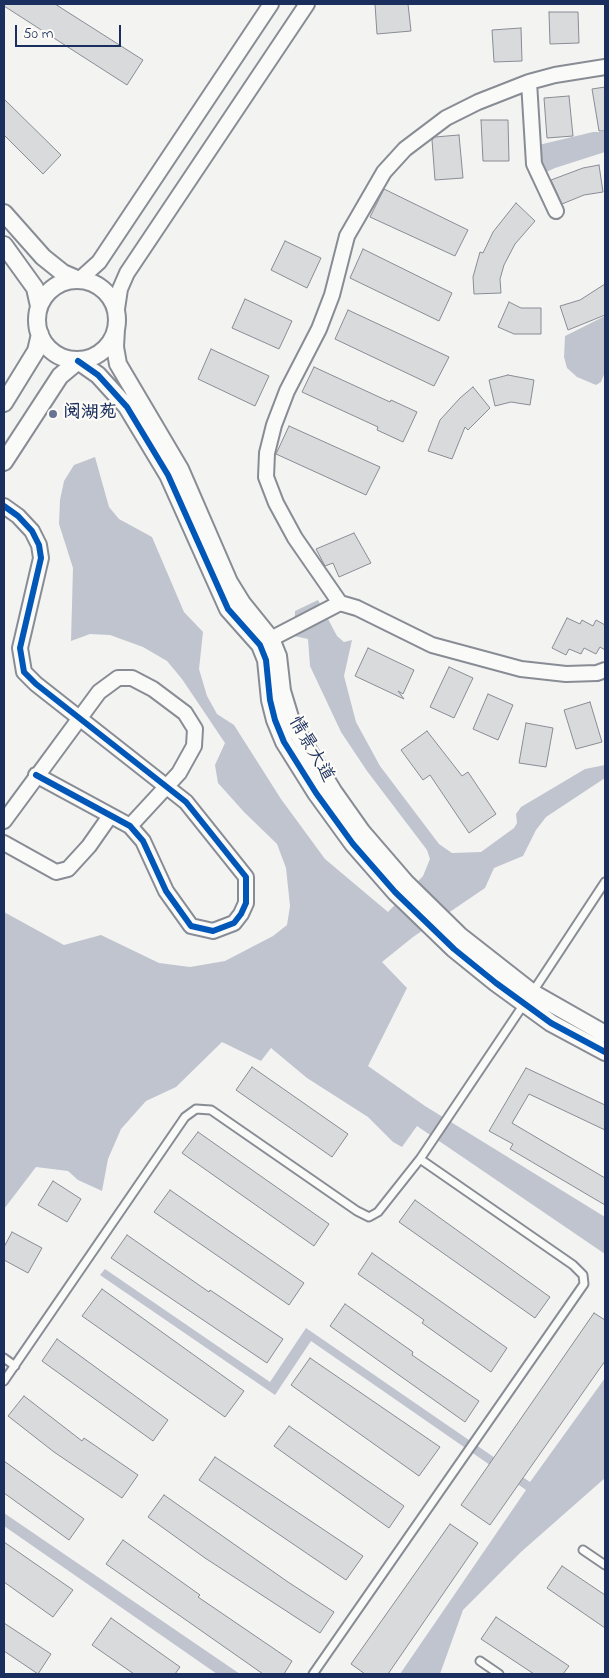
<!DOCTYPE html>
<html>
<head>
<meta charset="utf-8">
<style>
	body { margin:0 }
	#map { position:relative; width:609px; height:1678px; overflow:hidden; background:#f3f3f2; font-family:"Indie Flower",sans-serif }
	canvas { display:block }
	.frame { position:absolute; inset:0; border:5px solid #1b2f5e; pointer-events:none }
	.scale { position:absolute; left:15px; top:25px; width:106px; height:22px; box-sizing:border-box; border:2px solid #1b2f5e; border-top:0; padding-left:6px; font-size:15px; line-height:18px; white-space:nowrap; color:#1b2f5e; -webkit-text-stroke:4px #fdfcf7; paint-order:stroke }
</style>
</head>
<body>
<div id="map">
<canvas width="609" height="1678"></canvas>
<div class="frame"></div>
<div class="scale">50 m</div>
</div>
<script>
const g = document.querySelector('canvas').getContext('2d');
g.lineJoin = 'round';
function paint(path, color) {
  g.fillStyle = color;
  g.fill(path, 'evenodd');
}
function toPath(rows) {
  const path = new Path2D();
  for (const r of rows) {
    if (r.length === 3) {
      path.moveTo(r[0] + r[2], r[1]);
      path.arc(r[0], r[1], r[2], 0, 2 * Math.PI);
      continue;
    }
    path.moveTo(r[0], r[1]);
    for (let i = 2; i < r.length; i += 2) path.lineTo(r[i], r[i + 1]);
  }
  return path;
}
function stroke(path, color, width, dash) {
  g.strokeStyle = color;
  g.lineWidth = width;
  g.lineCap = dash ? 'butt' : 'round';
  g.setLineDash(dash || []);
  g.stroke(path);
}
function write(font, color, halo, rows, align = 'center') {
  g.font = font + ' "Indie Flower","LXGW WenKai TC",sans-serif';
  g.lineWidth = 4.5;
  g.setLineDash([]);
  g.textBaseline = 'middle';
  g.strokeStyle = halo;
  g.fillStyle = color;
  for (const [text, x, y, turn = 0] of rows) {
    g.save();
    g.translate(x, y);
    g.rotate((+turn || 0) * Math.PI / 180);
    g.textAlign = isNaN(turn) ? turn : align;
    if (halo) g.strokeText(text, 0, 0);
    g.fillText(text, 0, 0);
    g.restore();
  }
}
paint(toPath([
	[593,132,605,132,605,152,555,168,531,179,526,166,526,148],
	[605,316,605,372,601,382,596,385,577,377,567,368,564,357,565,336],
	[95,457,109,507,119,519,152,537,184,612,203,632,199,669,207,696,217,714,234,725,281,799,325,859,388,912,423,876,430,859,427,850,367,771,341,732,310,666,308,639,294,636,295,611,318,600,337,636,344,642,352,640,344,676,356,722,380,766,439,844,452,853,481,852,514,828,517,823,516,814,521,807,585,769,605,765,605,778,546,817,536,830,523,856,494,868,485,888,413,937,382,962,407,988,368,1066,425,1106,605,1217,605,1254,417,1126,402,1147,393,1142,368,1117,307,1078,271,1048,261,1061,222,1042,176,1087,146,1101,121,1129,108,1159,102,1191,78,1180,68,1171,36,1167,4,1209,4,912,64,945,101,935,159,963,190,967,225,961,273,936,287,925,290,906,286,868,277,844,244,812,218,783,215,765,225,743,182,679,167,661,143,647,110,635,90,634,71,641,73,568,59,524,60,500,64,481,74,465],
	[105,1269,270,1382,306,1328,530,1482,605,1378,605,1478,521,1552,463,1610,440,1674,400,1674,526,1490,311,1341,275,1395,100,1275],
	[4,1513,240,1674,217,1674,4,1526]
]), '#c0c4ce');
const building = toPath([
	[4,4,55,4,143,60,127,85,4,6,4,4],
	[375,4,408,4,411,31,377,34,375,4],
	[549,12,578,12,579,43,550,44,549,12],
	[521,28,522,61,494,62,492,30,521,28],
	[605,87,605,131,599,131,592,89,605,87],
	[569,96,573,136,547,138,544,98,569,96],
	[4,99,61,155,43,174,4,135,4,99],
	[481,120,508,120,509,161,483,161,481,120],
	[459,135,463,178,435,180,432,140,435,137,459,135],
	[599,165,603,192,584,195,562,204,551,180,583,168,599,165],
	[384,189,468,230,455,256,370,217,384,189],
	[516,203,535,221,515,244,504,265,500,279,501,293,474,294,473,277,480,252,483,253,493,232,516,203],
	[285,241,321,258,307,288,271,270,285,241],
	[363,249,452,293,439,321,350,278,363,249],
	[605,284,605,315,568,330,560,306,580,300,605,284],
	[245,299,292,321,279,349,232,328,245,299],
	[509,302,521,308,541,308,541,334,514,334,498,327,509,302],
	[348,310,449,357,434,386,335,339,348,310],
	[211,349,269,376,255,406,198,379,211,349],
	[314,367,390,402,391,400,417,412,403,442,377,430,378,427,302,392,314,367],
	[508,375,534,380,530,405,511,402,495,406,489,380,508,375],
	[473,387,490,408,468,430,465,427,452,459,428,451,440,420,460,398,473,387],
	[289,426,380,467,366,495,276,454,289,426],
	[354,533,371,563,339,577,333,563,325,566,316,549,354,533],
	[567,618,580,624,582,620,593,626,596,620,605,625,605,650,600,647,596,654,584,648,581,654,569,649,566,655,552,648,567,618],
	[368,648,414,670,403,694,398,691,404,699,355,676,368,648],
	[449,667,473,678,454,718,430,707,449,667],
	[488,694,513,705,498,740,473,729,488,694],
	[590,702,602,742,576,749,564,710,590,702],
	[526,723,553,728,546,767,519,763,526,723],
	[427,731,462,776,468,772,496,814,469,833,430,775,423,780,401,750,427,731],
	[252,1067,348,1134,332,1157,236,1090,252,1067],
	[526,1068,605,1105,605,1130,529,1094,512,1123,605,1178,605,1205,510,1149,513,1144,489,1131,526,1068],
	[198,1132,329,1224,314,1246,182,1153,198,1132],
	[53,1181,81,1199,67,1222,38,1205,53,1181],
	[170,1190,304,1283,289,1305,154,1212,170,1190],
	[415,1200,550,1297,535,1318,399,1222,415,1200],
	[12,1232,42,1248,28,1273,4,1260,4,1247,12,1232],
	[127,1235,209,1292,210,1290,283,1339,267,1363,111,1258,127,1235],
	[372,1253,507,1348,491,1372,422,1323,424,1320,358,1274,372,1253],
	[102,1289,244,1391,225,1417,82,1316,102,1289],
	[345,1304,413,1352,412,1355,479,1401,465,1422,330,1326,345,1304],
	[594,1313,605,1320,605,1361,490,1525,461,1505,594,1313],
	[57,1339,168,1420,153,1441,42,1361,57,1339],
	[310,1358,440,1447,419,1476,291,1385,310,1358],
	[24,1396,82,1441,84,1438,138,1475,122,1498,54,1452,8,1416,24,1396],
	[289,1426,404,1506,389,1528,274,1446,289,1426],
	[215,1457,363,1556,346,1580,199,1480,215,1457],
	[4,1461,84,1519,69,1540,4,1493,4,1461],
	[164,1495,288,1582,334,1612,320,1633,205,1558,148,1517,164,1495],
	[450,1524,478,1543,388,1674,365,1674,351,1664,450,1524],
	[123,1540,200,1595,198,1597,292,1661,284,1674,263,1674,106,1564,123,1540],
	[4,1542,73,1590,53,1617,4,1582,4,1542],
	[562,1566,605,1595,605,1628,547,1588,562,1566],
	[496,1617,569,1666,563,1674,534,1674,481,1639,496,1617],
	[111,1618,180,1667,175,1674,134,1674,92,1645,111,1618],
	[4,1623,51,1654,38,1674,4,1651,4,1623]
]);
paint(building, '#d9dadb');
stroke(building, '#888c94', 1);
const service = toPath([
	[532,993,605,882],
	[420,1159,524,1004],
	[4,1358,15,1366],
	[4,1381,185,1117,196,1109,211,1110,357,1211,369,1217,378,1212,420,1159,573,1265,583,1275,584,1284,313,1674],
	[583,1550,605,1565],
	[480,1661,499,1674]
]);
const minor = toPath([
	[529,82,534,164,556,211],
	[79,280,99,262,271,4],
	[117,309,120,289,127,273,307,4],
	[4,506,18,516,32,531,39,545,41,558,20,648,24,672,36,684,186,802,246,877,246,903,241,914,234,923,213,931,191,926,166,891,143,841,130,826,36,775],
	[340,603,295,538,276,503,266,477,267,453,274,425,287,391,319,329,332,295,347,236,384,172,405,149,446,118,478,102,529,82,555,75,605,67],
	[263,643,340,603,357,608,432,645,521,669,566,674,597,673,605,670],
	[4,821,99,692,118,678,132,678,153,689,185,713,195,729,194,746,179,773,130,826],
	[4,843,56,872,68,869,89,846,110,816]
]);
const tertiary = toPath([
	[4,213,43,257,63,273,79,280],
	[4,245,35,288,39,306],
	[77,320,40],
	[116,329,115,347,118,364,180,469,229,582,242,603,271,639,278,656,282,691,292,724,333,791,362,832,406,883,459,935,533,993,605,1034],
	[78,361,98,375,127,407,168,475,228,609,260,645,266,660,270,700,275,720,284,742,316,793,353,844,395,892,454,949,496,983,551,1023,605,1052],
	[4,403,36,351,40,334],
	[4,462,60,376,78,361]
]);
stroke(service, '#888c94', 11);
stroke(minor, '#888c94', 18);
stroke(tertiary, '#888c94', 20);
stroke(service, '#fafaf8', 7);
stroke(minor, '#fafaf8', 14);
stroke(tertiary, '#fafaf8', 16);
stroke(toPath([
	[78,361,98,375,127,407,168,475,228,609,260,645,266,660,270,700,275,720,284,742,316,793,353,844,395,892,454,949,496,983,551,1023,605,1052],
	[4,506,18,516,32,531,39,545,41,558,20,648,24,672,36,684,186,802,246,877,246,903,241,914,234,923,213,931,191,926,166,891,143,841,130,826,36,775]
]), '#0057b8', 6);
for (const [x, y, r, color] of [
	[53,414,5,"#677492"]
]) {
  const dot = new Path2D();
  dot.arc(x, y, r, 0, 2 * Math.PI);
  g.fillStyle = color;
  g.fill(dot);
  stroke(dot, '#fdfcf7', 2);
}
write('bold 18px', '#1b2f5e', '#fdfcf7', [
	["阅湖苑",63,414]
], 'left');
write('18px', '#1b2f5e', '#fdfcf7', [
	["情景大道",310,750,60]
]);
</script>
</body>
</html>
